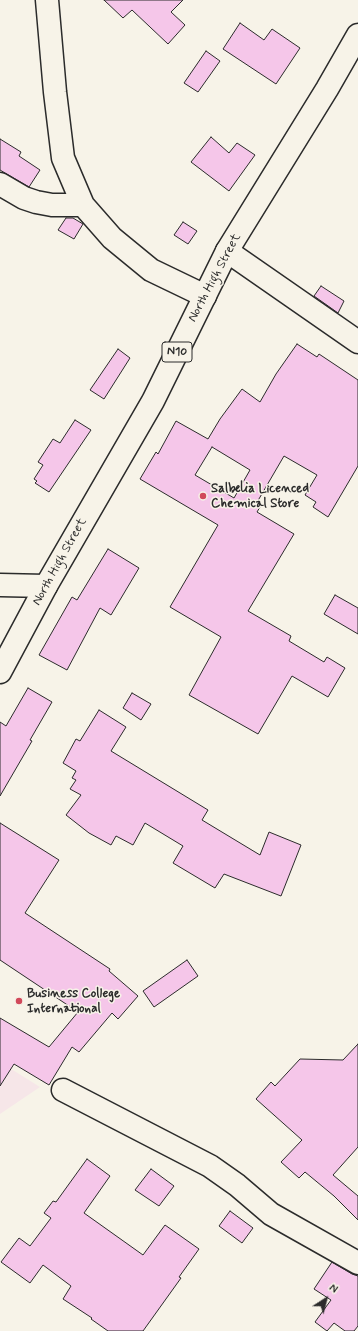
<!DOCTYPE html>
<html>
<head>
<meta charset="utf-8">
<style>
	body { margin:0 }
	#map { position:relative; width:358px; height:1331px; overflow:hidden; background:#f7f3e8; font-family:Mynerve,sans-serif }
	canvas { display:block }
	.north { position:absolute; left:306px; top:1279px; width:40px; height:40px; -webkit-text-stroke:3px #f7f3e8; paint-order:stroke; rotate:36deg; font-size:11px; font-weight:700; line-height:16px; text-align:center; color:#2b2b2b }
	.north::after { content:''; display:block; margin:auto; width:14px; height:18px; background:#2b2b2b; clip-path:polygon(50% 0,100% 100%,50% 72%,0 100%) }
</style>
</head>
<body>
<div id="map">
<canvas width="358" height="1331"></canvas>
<div class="north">N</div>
</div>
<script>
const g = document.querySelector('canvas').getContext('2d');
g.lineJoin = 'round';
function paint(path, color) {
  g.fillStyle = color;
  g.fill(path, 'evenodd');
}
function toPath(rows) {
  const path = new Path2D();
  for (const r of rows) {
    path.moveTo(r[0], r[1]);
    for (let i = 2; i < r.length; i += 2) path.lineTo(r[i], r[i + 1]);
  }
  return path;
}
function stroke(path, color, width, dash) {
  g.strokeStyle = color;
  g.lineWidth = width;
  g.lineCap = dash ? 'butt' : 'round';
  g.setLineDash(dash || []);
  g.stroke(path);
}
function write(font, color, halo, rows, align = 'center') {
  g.font = font + ' Mynerve,sans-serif';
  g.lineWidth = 3;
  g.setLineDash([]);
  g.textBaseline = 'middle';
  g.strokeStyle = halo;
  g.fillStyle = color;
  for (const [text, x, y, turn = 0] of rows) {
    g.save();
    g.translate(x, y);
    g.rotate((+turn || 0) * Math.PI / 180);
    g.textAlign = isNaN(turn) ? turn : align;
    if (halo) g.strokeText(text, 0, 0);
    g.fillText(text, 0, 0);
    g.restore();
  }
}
paint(toPath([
	[0,1062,40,1087,0,1114]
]), '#f6e6e8');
const building = toPath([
	[104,0,183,0,171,12,185,25,168,44,132,10,123,18,104,0],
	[240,23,264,40,272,29,300,48,276,84,223,49,240,23],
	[206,51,220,61,198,92,184,83,206,51],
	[211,137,229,153,237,143,255,155,229,191,191,162,211,137],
	[0,139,21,152,19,156,40,170,29,187,0,170,0,139],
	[66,218,73,218,83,224,74,239,58,230,66,218],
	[183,222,197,231,188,244,174,235,183,222],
	[321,286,344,301,338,313,314,296,321,286],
	[297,344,317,357,319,354,358,380,358,466,328,517,313,507,316,502,305,495,317,475,284,456,256,504,260,507,257,512,294,534,248,611,291,636,289,641,324,662,327,657,345,668,328,697,292,676,258,734,189,695,221,637,170,607,218,525,140,479,156,452,158,454,176,421,208,439,220,419,242,389,260,402,276,374,297,344],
	[212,447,250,470,234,498,195,475,212,447],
	[118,349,130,358,104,399,90,390,118,349],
	[75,420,91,430,49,492,35,483,37,481,34,479,43,465,38,462,53,439,60,443,75,420],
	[108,549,139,568,111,615,100,608,67,670,39,655,72,597,77,600,108,549],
	[335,595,358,608,358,634,324,614,335,595],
	[28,688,52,702,30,740,32,741,0,796,0,722,6,726,28,688],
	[132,693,151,704,141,720,123,708,132,693],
	[99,710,126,727,111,751,208,810,202,820,260,855,269,832,301,845,281,896,224,874,215,888,173,863,183,846,145,823,133,845,116,836,111,845,89,833,66,815,81,795,70,789,76,780,72,778,76,771,63,763,76,739,80,741,99,710],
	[0,823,59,860,25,913,110,969,109,971,138,996,118,1019,112,1013,79,1052,72,1047,49,1085,14,1064,0,1086,0,1018,49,1047,78,1012,0,960,0,823],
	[187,960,198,976,154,1007,143,991,187,960],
	[358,1044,358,1147,333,1175,358,1196,358,1220,334,1196,305,1172,299,1178,281,1162,302,1140,256,1099,271,1082,275,1086,300,1059,343,1060,358,1044],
	[87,1159,110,1176,84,1213,143,1255,165,1225,199,1249,179,1277,181,1278,143,1331,108,1331,91,1319,92,1318,63,1299,71,1286,43,1265,30,1283,1,1262,19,1238,30,1246,51,1218,44,1213,53,1201,56,1202,87,1159],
	[151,1169,174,1186,159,1206,135,1190,151,1169],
	[230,1211,253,1228,242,1243,219,1226,230,1211],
	[332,1262,352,1274,358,1276,358,1326,354,1331,345,1331,334,1323,327,1331,315,1322,331,1300,314,1289,332,1262]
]);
paint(building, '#f5c6e9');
stroke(building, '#2b2b2b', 1);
const minor = toPath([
	[47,0,55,92,63,158,83,205,112,238,151,270,205,296],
	[0,184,24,198,36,202,52,205,83,205],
	[227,251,358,342],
	[0,585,46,586],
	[63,1090,210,1166,237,1185,271,1214,358,1263]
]);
const highway = toPath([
	[0,672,46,586,153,401,227,251,327,89,358,35]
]);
stroke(minor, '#2b2b2b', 25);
stroke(highway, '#2b2b2b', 25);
stroke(minor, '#f7f3e8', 22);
stroke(highway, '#f7f3e8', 22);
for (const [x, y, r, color] of [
	[203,496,4,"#d1495b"],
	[19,1001,4,"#d1495b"]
]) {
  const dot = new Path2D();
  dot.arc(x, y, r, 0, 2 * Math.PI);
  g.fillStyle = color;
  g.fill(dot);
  stroke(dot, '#f7f3e8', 1.5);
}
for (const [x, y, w] of [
	[177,352,30]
]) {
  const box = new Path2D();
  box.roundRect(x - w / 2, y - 10, w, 20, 3);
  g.fillStyle = '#f7f3e8';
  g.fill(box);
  stroke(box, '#2b2b2b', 1);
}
write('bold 12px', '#2b2b2b', null, [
	["N10",177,352]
]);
write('13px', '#2b2b2b', '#f7f3e8', [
	["North High Street",215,278,-62],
	["North High Street",60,562,-61]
]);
write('bold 13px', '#2b2b2b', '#f7f3e8', [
	["Salbelia Licenced",211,489],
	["Chemical Store",211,504],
	["Business College",27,994],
	["International",27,1009]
], 'left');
</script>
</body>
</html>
